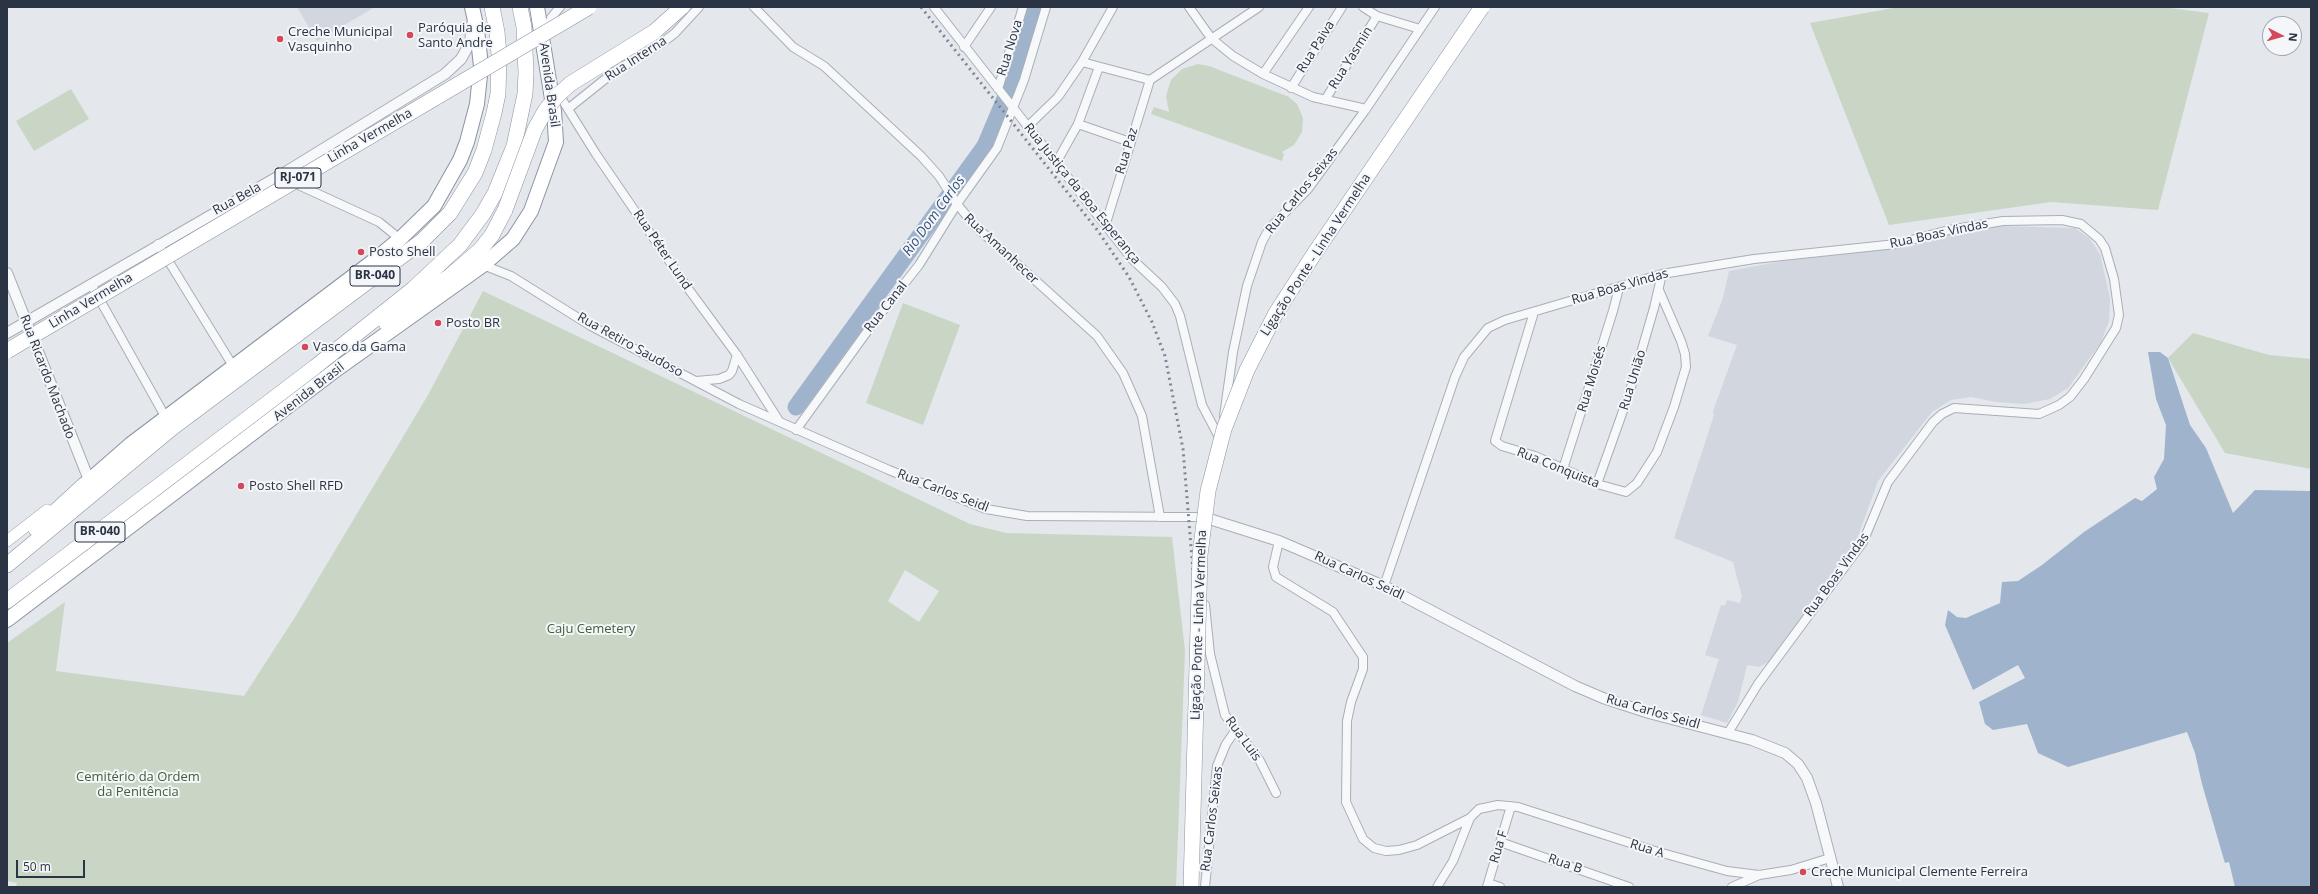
<!DOCTYPE html>
<html>
<head>
<meta charset="utf-8">
<style>
	body { margin:0 }
	#map { position:relative; width:2318px; height:894px; overflow:hidden; background:#e4e7ec; font-family:"Open Sans",sans-serif }
	canvas { display:block }
	.frame { position:absolute; inset:0; border:8px solid #2b3445; pointer-events:none }
	.north { position:absolute; left:2262px; top:16px; width:40px; height:40px; box-sizing:border-box; background:#f4f6f9; border:1px solid #a4a8b1; border-radius:50%; rotate:96deg; font-size:11px; font-weight:700; line-height:16px; text-align:center; color:#2b3445 }
	.north::after { content:''; display:block; margin:auto; width:14px; height:18px; background:#d1495b; clip-path:polygon(50% 0,100% 100%,50% 72%,0 100%) }
	.scale { position:absolute; left:16px; top:860px; width:69px; height:18px; box-sizing:border-box; border:2px solid #2b3445; border-top:0; padding-left:5px; font-size:12px; line-height:14px; white-space:nowrap; color:#2b3445; -webkit-text-stroke:3px #f4f6f9; paint-order:stroke }
</style>
</head>
<body>
<div id="map">
<canvas width="2318" height="894"></canvas>
<div class="frame"></div>
<div class="north">N</div>
<div class="scale">50 m</div>
</div>
<script>
const g = document.querySelector('canvas').getContext('2d');
g.lineJoin = 'round';
function paint(path, color) {
  g.fillStyle = color;
  g.fill(path, 'evenodd');
}
function toPath(rows) {
  const path = new Path2D();
  for (const r of rows) {
    path.moveTo(r[0], r[1]);
    for (let i = 2; i < r.length; i += 2) path.lineTo(r[i], r[i + 1]);
  }
  return path;
}
function stroke(path, color, width, dash) {
  g.strokeStyle = color;
  g.lineWidth = width;
  g.lineCap = dash ? 'butt' : 'round';
  g.setLineDash(dash || []);
  g.stroke(path);
}
function write(font, color, halo, rows, align = 'center') {
  g.font = font + ' "Open Sans",sans-serif';
  g.lineWidth = 4;
  g.setLineDash([]);
  g.textBaseline = 'middle';
  g.strokeStyle = halo;
  g.fillStyle = color;
  for (const [text, x, y, turn = 0] of rows) {
    g.save();
    g.translate(x, y);
    g.rotate((+turn || 0) * Math.PI / 180);
    g.textAlign = isNaN(turn) ? turn : align;
    if (halo) g.strokeText(text, 0, 0);
    g.fillText(text, 0, 0);
    g.restore();
  }
}
paint(toPath([
	[297,7,375,7,317,41],
	[1997,226,2075,228,2090,239,2100,254,2110,298,2109,321,2101,342,2068,388,2050,399,2024,404,1996,402,1971,397,1951,400,1932,412,1878,481,1857,539,1770,661,1759,667,1747,665,1738,702,1727,723,1701,715,1719,659,1705,655,1721,605,1725,606,1727,600,1740,603,1742,597,1733,562,1674,538,1714,415,1713,411,1737,345,1708,336,1723,298,1729,271,1783,261,1908,247,1939,237]
]), '#d2d6de');
paint(toPath([
	[1899,7,2162,7,2209,13,2158,210,2051,202,1889,225,1810,23],
	[1198,64,1209,66,1289,97,1297,104,1303,118,1302,132,1294,145,1282,152,1284,154,1282,161,1151,114,1154,107,1169,112,1166,96,1171,80,1182,69],
	[71,89,89,119,34,151,16,121],
	[483,291,970,524,1006,533,1172,537,1185,651,1176,887,16,887,17,883,7,881,7,643,65,602,56,671,244,696,297,614,428,395],
	[905,570,939,591,919,622,888,601],
	[903,303,960,325,923,425,866,403],
	[2193,333,2269,355,2311,359,2311,469,2225,453,2168,358]
]), '#c9d6c5');
paint(toPath([
	[2148,352,2160,352,2168,358,2190,425,2206,448,2233,513,2255,490,2311,491,2311,887,2235,887,2229,862,2225,863,2224,860,2202,784,2195,753,2187,732,2068,767,2038,753,2027,724,1993,730,1985,724,1979,702,2025,678,2018,665,1973,690,1945,625,1948,610,1957,617,1966,618,2000,603,2002,582,2018,581,2042,565,2084,532,2135,498,2142,501,2157,489,2154,477,2164,459,2166,425,2156,399]
]), '#9fb4cc');
stroke(toPath([
	[796,407,985,146,1015,75,1036,7]
]), '#9fb4cc', 17);
const minor = toPath([
	[754,7,793,47,824,66,921,156,939,176,957,204,975,226,1097,336,1123,373,1142,416,1160,517],
	[934,7,1132,259,1162,287,1175,304,1180,316,1202,405,1220,439],
	[1189,7,1211,38,1233,56,1263,74,1313,97,1366,109],
	[1363,7,1377,16,1420,29],
	[546,31,551,18,560,7],
	[964,47,991,7],
	[1082,62,1113,7],
	[1263,74,1309,7],
	[1150,80,1259,7],
	[1291,88,1342,7],
	[998,89,1023,7],
	[558,93,596,154,687,287,737,355,779,421],
	[1325,100,1377,16],
	[569,108,614,72,662,43,675,33,699,7],
	[1078,124,1130,142],
	[1027,127,1058,97,1082,62,1150,80],
	[1056,163,1078,124,1099,67],
	[292,182,379,222,400,239],
	[1106,223,1150,80],
	[158,244,233,366],
	[483,265,511,276,591,326,739,404,889,470,986,509,1027,516,1203,517],
	[91,284,166,418],
	[1534,312,1495,441,1502,446,1535,456,1597,484,1626,492,1637,483,1657,452,1674,407,1686,367,1685,354,1681,341,1659,290],
	[696,381,719,379,729,375,732,371,737,355],
	[1224,416,1233,352,1247,286,1262,242,1269,229,1308,189,1366,109,1435,7],
	[796,430,874,322,919,265,957,204,997,148,1024,80,1046,7],
	[1563,469,1613,311,1619,288],
	[1597,484,1629,394,1654,308,1662,274],
	[1279,541,1273,567,1276,577,1333,612,1363,657,1363,669,1351,702,1347,721,1346,802,1363,839,1374,848,1386,851,1399,850,1417,845,1470,818],
	[1384,586,1455,377,1464,357,1488,328,1505,320,1662,274,1754,259,1896,244,1949,230,2003,221,2062,220,2081,224,2099,239,2105,248,2114,279,2119,315,2116,328,2084,379,2070,397,2059,405,2039,414,1954,408,1942,414,1933,422,1888,482,1863,542,1758,684,1728,733],
	[1205,605,1210,654,1225,715,1260,761,1276,793],
	[1500,842,1629,887],
	[1488,883,1500,887],
	[1205,887,1217,766,1226,744,1235,731],
	[1437,887,1453,861,1470,818,1479,809,1498,805,1518,807,1655,851,1727,871,1759,875,1791,870,1830,858],
	[1487,887,1511,806],
	[1732,887,1759,875]
]);
const tertiary = toPath([
	[7,273,89,480],
	[7,333,279,176,445,74,461,59,470,43,472,24],
	[1203,517,1279,541,1384,586,1575,686,1603,698,1649,713,1752,740,1785,753,1798,764,1807,778,1816,803,1838,887]
]);
const secondary = toPath([
	[7,541,47,510]
]);
const trunk = toPath([
	[84,485,131,444,376,259,400,239,434,206,460,160,467,142,477,104,481,66,477,30,472,7],
	[7,620,337,369,483,265,513,239,531,211,556,142,554,111,537,7]
]);
const motorway = toPath([
	[386,323,450,276,480,250,492,235,505,210],
	[36,529,84,485],
	[7,565,172,428,422,241,450,213,475,173,484,150,494,113,498,94,499,55,497,32,492,7],
	[7,601,315,367,413,289,460,245,483,214,495,193,514,146,525,94,526,73,524,27,520,7]
]);
stroke(minor, '#a9aeb7', 10);
stroke(tertiary, '#a9aeb7', 12);
stroke(secondary, '#a9aeb7', 12);
stroke(trunk, '#8b94a3', 16);
stroke(motorway, '#8b94a3', 16);
stroke(minor, '#f7f8fa', 8);
stroke(tertiary, '#f7f8fa', 10);
stroke(secondary, '#fff', 11);
stroke(trunk, '#fff', 14);
stroke(motorway, '#fff', 15);
stroke(toPath([
	[921,7,1098,231,1129,277,1152,322,1165,356,1183,449,1202,681,1201,732,1193,823,1190,887]
]), '#7d8696', 3, [2, 4]);
const motorwayBridge = toPath([
	[505,210,535,129,545,111,556,97,570,84,654,32,682,7],
	[7,351,589,7],
	[1191,887,1200,555,1208,491,1224,429,1247,370,1276,313,1314,254,1482,7]
]);
stroke(motorwayBridge, '#8b94a3', 16, []);
stroke(motorwayBridge, '#fff', 15);
for (const [x, y, r, color] of [
	[410,35,4,"#d1495b"],
	[280,39,4,"#d1495b"],
	[361,252,4,"#d1495b"],
	[438,323,4,"#d1495b"],
	[305,347,4,"#d1495b"],
	[241,486,4,"#d1495b"],
	[1803,872,4,"#d1495b"]
]) {
  const dot = new Path2D();
  dot.arc(x, y, r, 0, 2 * Math.PI);
  g.fillStyle = color;
  g.fill(dot);
  stroke(dot, '#f4f6f9', 1.5);
}
for (const [x, y, w] of [
	[298,178,46],
	[375,276,50],
	[100,532,50]
]) {
  const box = new Path2D();
  box.roundRect(x - w / 2, y - 10, w, 20, 3);
  g.fillStyle = '#f4f6f9';
  g.fill(box);
  stroke(box, '#2b3445', 1);
}
write('bold 12px', '#2b3445', null, [
	["RJ-071",298,178],
	["BR-040",375,276],
	["BR-040",100,532]
]);
write('13px', '#2b3445', '#f4f6f9', [
	["Paróquia de",418,28],
	["Santo Andre",418,43],
	["Creche Municipal",288,32],
	["Vasquinho",288,47],
	["Posto Shell",369,252],
	["Posto BR",446,323],
	["Vasco da Gama",313,347],
	["Posto Shell RFD",249,486],
	["Creche Municipal Clemente Ferreira",1811,872]
], 'left');
write('13px', '#2b3445', '#f4f6f9', [
	["Rua Paiva",1316,47,-58],
	["Rua Nova",1010,48,-73],
	["Rua Yasmin",1351,58,-58],
	["Rua Interna",636,59,-33],
	["Avenida Brasil",549,85,82],
	["Linha Vermelha",370,136,-30],
	["Rua Paz",1127,151,-73],
	["Rua Carlos Seixas",1302,191,-51],
	["Rua Justiça da Boa Esperança",1082,194,51],
	["Rua Bela",237,199,-29],
	["Rua Boas Vindas",1939,234,-12],
	["Rua Amanhecer",1001,249,43],
	["Rua Péter Lund",662,250,56],
	["Ligação Ponte - Linha Vermelha",1316,255,-57],
	["Rua Boas Vindas",1620,287,-16],
	["Linha Vermelha",91,301,-31],
	["Rua Canal",886,307,-52],
	["Rua Retiro Saudoso",630,345,29],
	["Rua Ricardo Machado",47,377,69],
	["Rua Moisés",1592,379,-73],
	["Rua União",1633,380,-73],
	["Avenida Brasil",309,392,-38],
	["Rua Conquista",1558,468,22],
	["Rua Carlos Seidl",943,491,21],
	["Rua Boas Vindas",1837,575,-54],
	["Rua Carlos Seidl",1359,576,25],
	["Ligação Ponte - Linha Vermelha",1199,625,-88],
	["Rua Carlos Seidl",1653,712,16],
	["Rua Luis",1243,739,54],
	["Rua Carlos Seixas",1212,819,-83],
	["Rua F",1499,847,-73],
	["Rua A",1647,849,17],
	["Rua B",1565,864,19]
]);
write('13px', '#3f6138', '#f4f6f9', [
	["Caju Cemetery",591,629],
	["Cemitério da Ordem",138,777],
	["da Penitência",138,792]
]);
write('italic 14px', '#34527a', '#f4f6f9', [
	["Rio Dom Carlos",934,216,-54]
]);
</script>
</body>
</html>
